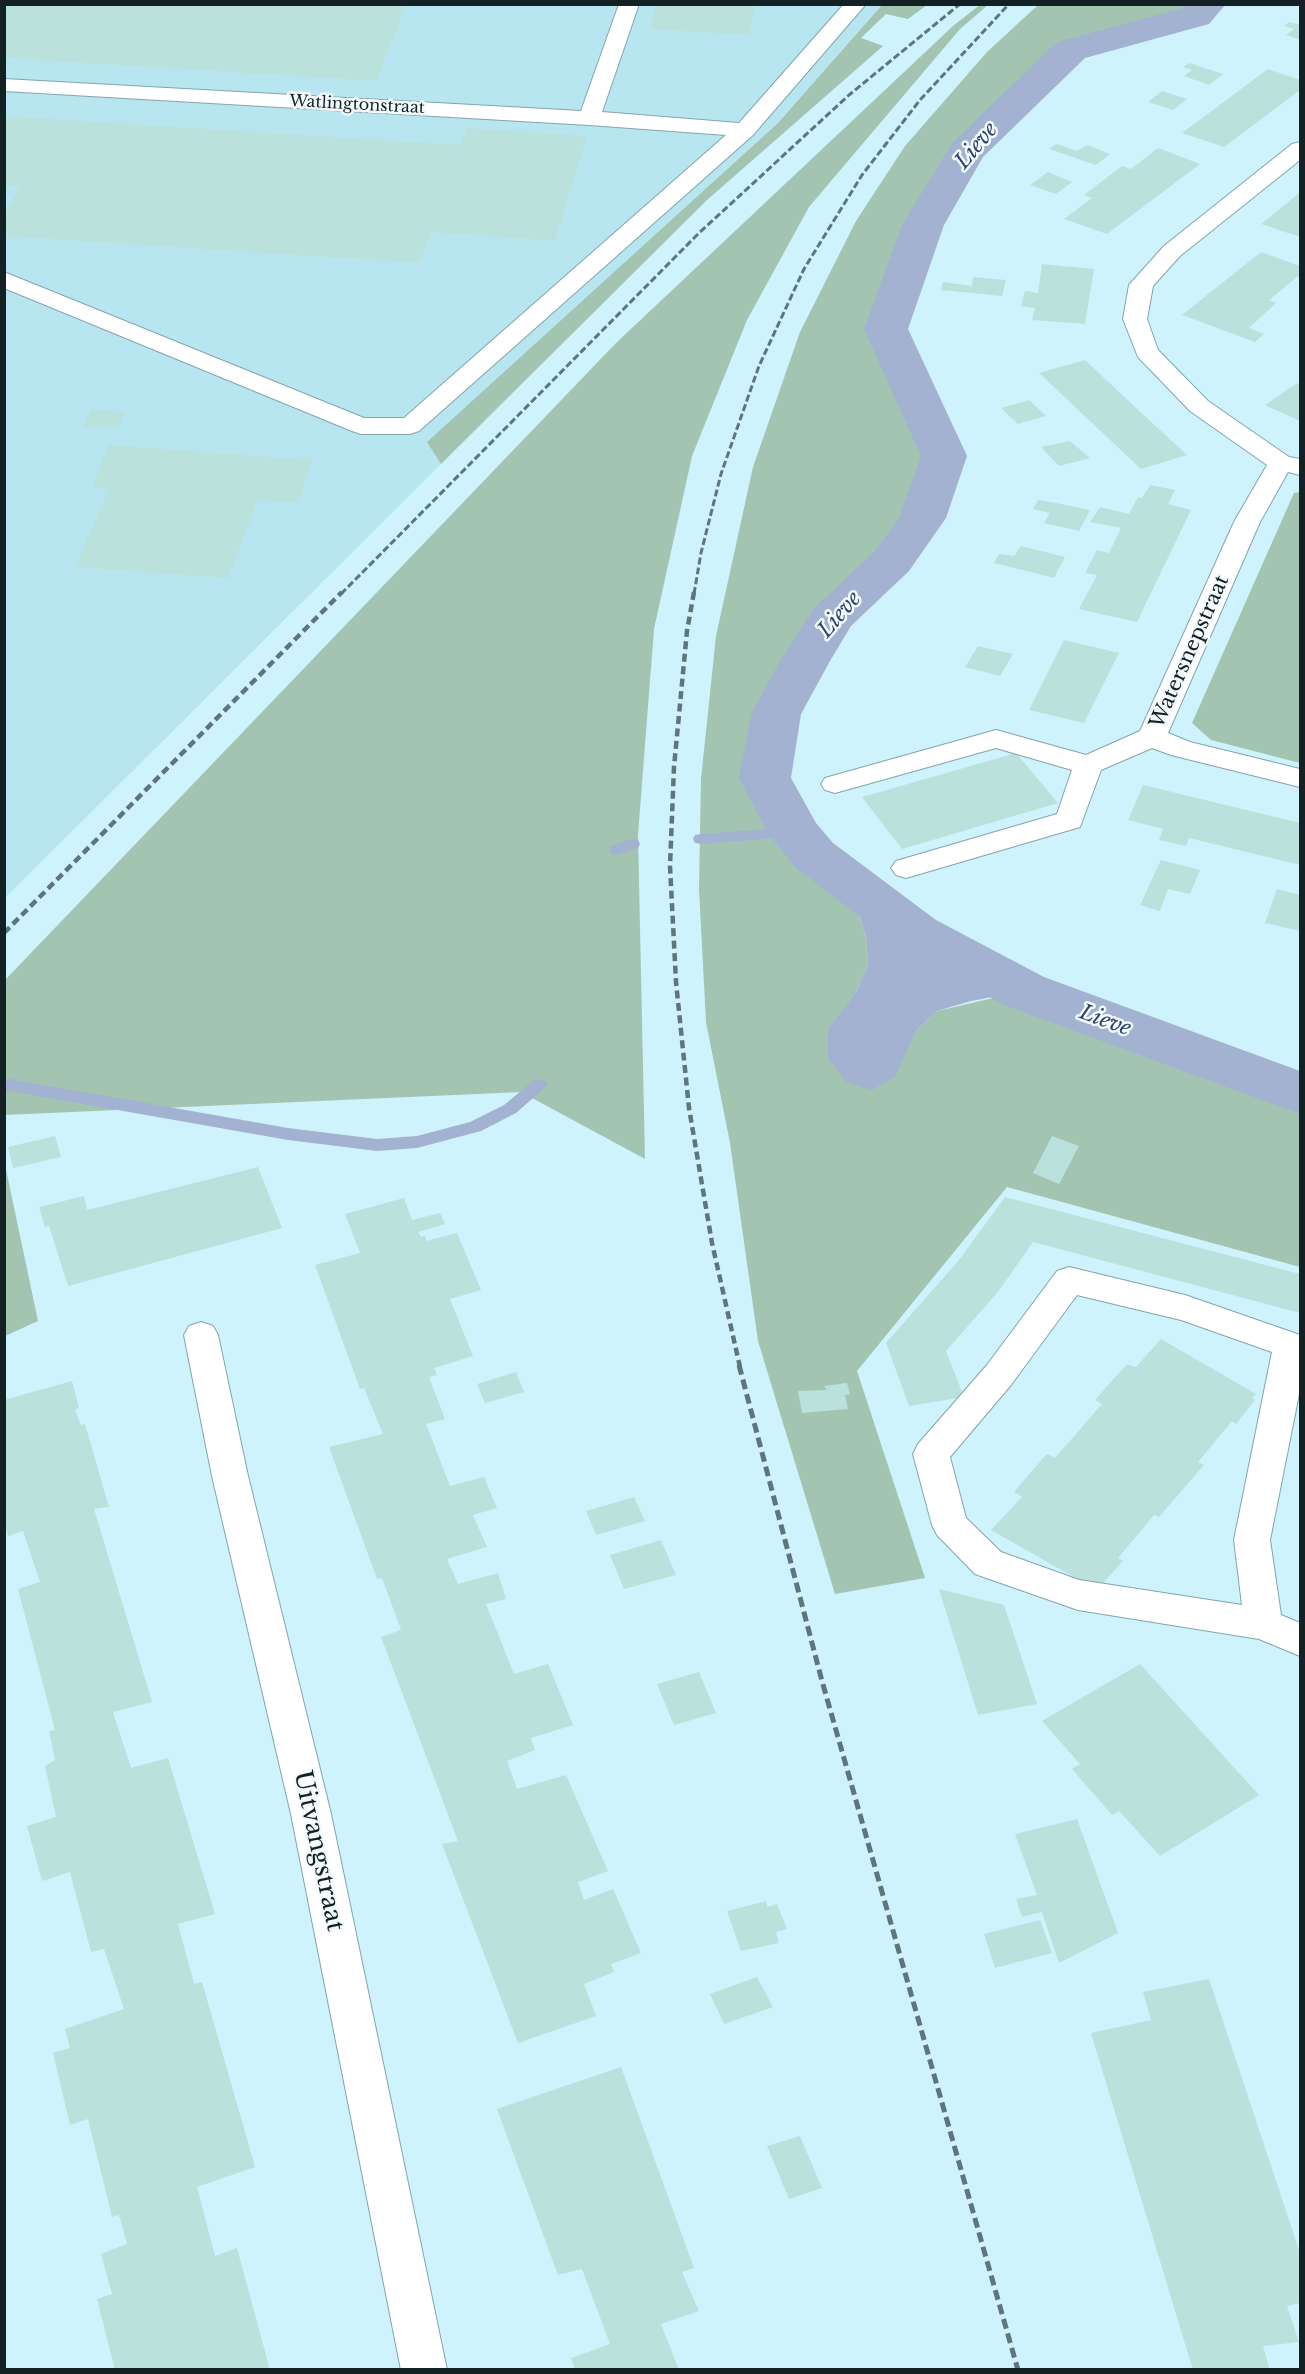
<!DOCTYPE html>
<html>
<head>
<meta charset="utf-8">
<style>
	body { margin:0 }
	#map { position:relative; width:1305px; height:2374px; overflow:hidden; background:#cef3fc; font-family:"Libre Baskerville",serif }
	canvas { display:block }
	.frame { position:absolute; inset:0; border:6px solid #132124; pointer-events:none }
</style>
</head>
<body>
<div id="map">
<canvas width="1305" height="2374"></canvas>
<div class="frame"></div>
</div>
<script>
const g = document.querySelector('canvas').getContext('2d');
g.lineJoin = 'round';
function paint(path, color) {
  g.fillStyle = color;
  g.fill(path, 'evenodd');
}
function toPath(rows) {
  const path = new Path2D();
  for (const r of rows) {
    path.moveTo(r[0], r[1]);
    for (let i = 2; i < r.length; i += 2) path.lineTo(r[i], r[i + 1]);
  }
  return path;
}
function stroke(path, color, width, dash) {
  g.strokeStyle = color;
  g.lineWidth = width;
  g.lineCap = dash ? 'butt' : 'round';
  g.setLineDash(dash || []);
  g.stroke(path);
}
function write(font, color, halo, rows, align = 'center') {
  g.font = font + ' "Libre Baskerville",serif';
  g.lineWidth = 5;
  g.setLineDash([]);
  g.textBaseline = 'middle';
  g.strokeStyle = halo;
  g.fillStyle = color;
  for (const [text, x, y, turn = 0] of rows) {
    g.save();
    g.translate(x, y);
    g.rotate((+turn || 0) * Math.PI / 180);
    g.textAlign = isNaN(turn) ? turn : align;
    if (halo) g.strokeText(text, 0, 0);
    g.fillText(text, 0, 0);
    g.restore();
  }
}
paint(toPath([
	[5,5,882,5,778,123,428,442,441,464,5,898]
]), '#b8e6f0');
paint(toPath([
	[981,4,988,5,960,29,809,207,747,320,692,456,654,629,638,835,645,1159,521,1092,5,1115,5,980,616,343,953,26],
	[882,5,927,5,908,19,886,14,861,38,883,46,707,200,441,464,427,442,778,123],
	[1038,5,1208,5,1196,16,1071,50,967,151,923,225,887,329,944,456,922,518,892,561,831,618,805,661,776,714,765,778,794,832,814,855,866,896,856,905,866,937,868,965,856,992,828,1030,905,1052,916,1031,937,1011,1024,991,1300,1093,1300,1267,1007,1187,857,1371,925,1578,835,1594,758,1341,730,1143,706,1022,699,889,701,779,716,636,753,467,800,332,856,221,905,146,987,52],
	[1300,492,1300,763,1211,740,1192,723,1294,493],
	[4,1160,38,1321,5,1336,4,1336]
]), '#a2c4b0');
paint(toPath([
	[866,896,916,936,1024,991,971,1001,937,1011,916,1031,895,1077,872,1090,846,1082,828,1058,828,1029,856,992,868,965,866,937,856,904]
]), '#a4b2d2');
paint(toPath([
	[794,827,802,832,800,836,701,844,695,843,693,839,695,835,701,834,794,827],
	[632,839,638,840,640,844,638,848,617,855,611,854,609,850,611,846,632,839],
	[4,1078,288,1128,377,1139,417,1136,470,1122,504,1105,533,1081,539,1079,545,1081,548,1085,516,1113,481,1131,417,1148,377,1151,288,1140,4,1090,4,1078]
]), '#a4b2d2');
paint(toPath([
	[1186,4,1226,4,1209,24,1085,58,983,157,944,225,908,329,967,456,946,518,909,571,851,626,830,661,801,714,791,778,816,823,833,843,936,920,1044,977,1300,1071,1300,1114,1004,1005,898,946,795,867,767,832,739,778,751,714,780,661,814,608,875,551,899,518,921,456,864,329,902,225,953,142,1057,42,1183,8,1186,4]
]), '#a4b2d2');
paint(toPath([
	[4,4,407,4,376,81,4,58],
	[657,4,756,4,749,35,650,29],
	[1289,22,1300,25,1300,40,1286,35,1294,29,1284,26],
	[1189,63,1223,74,1209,85,1184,76,1192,70,1183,67],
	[1268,69,1300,80,1300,90,1224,147,1182,133],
	[1162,91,1187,99,1173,110,1148,102],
	[4,116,461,145,467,128,587,136,555,241,431,232,419,263,4,236,4,215,20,187,4,186],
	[1056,144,1077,151,1087,145,1110,154,1096,165,1049,149],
	[1158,148,1200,164,1107,234,1064,219,1092,198,1084,195,1122,166,1131,169],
	[1048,172,1072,182,1056,194,1030,185],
	[1300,192,1300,237,1261,224,1286,204],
	[1261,252,1300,266,1300,277,1298,276,1269,300,1276,303,1249,328,1264,334,1255,342,1182,315],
	[1042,264,1094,269,1085,324,1032,320,1035,308,1021,306,1025,291,1038,293],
	[973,277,1006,280,1002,296,941,290,943,282,972,286],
	[1085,360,1136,408,1187,455,1141,469,1039,373],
	[1297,383,1300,385,1300,421,1265,405],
	[1029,400,1046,416,1018,424,1001,408],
	[91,410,113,411,124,413,118,427,84,427],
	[1070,441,1090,458,1059,466,1041,447],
	[109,445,313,460,298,503,258,500,228,578,75,567,109,489,92,487],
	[1150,485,1175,490,1168,504,1191,510,1137,622,1079,609,1097,575,1085,573,1097,550,1109,553,1121,528,1090,522,1100,507,1129,514,1138,497,1142,498],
	[1038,500,1056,503,1090,510,1079,531,1044,523,1050,513,1033,509],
	[1021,546,1065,557,1054,578,994,563,999,554,1014,556],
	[1064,640,1119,653,1084,723,1029,710],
	[978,646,1013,654,1000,676,965,667],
	[1016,753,1058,803,902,849,862,797],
	[1143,785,1300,823,1300,865,1189,838,1186,846,1159,840,1163,829,1128,820],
	[1161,860,1200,870,1190,894,1168,889,1160,911,1140,905],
	[1277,889,1300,895,1300,931,1265,923],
	[55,1136,61,1157,13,1168,8,1147],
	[1052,1136,1079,1146,1059,1184,1033,1173],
	[258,1167,282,1228,68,1286,49,1226,45,1227,39,1207,84,1196,87,1210],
	[1005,1197,1300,1274,1300,1313,1033,1242,998,1292,946,1351,964,1397,909,1406,886,1343,959,1260],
	[404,1198,412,1220,440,1213,445,1224,418,1232,421,1237,425,1236,426,1241,457,1233,481,1290,450,1299,473,1356,434,1368,437,1375,429,1377,445,1419,426,1424,450,1486,484,1477,497,1508,473,1515,487,1547,447,1559,458,1584,498,1573,506,1599,486,1604,514,1674,548,1664,573,1725,531,1738,535,1750,507,1761,517,1789,566,1775,608,1871,578,1882,584,1900,613,1889,641,1953,611,1964,614,1972,584,1984,596,2016,518,2043,442,1844,458,1841,381,1637,401,1630,382,1578,377,1579,329,1447,383,1434,364,1388,360,1389,315,1265,360,1253,345,1214],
	[1161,1339,1256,1394,1252,1398,1255,1400,1236,1424,1232,1421,1198,1462,1204,1465,1159,1517,1154,1515,1118,1558,1123,1561,1102,1584,1098,1583,1093,1588,991,1530,1022,1497,1014,1492,1031,1472,1047,1454,1055,1458,1102,1404,1095,1400,1127,1364,1136,1367],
	[516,1372,524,1392,485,1403,477,1384],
	[72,1381,79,1408,75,1410,81,1425,85,1424,109,1507,94,1509,152,1702,113,1712,131,1768,168,1758,215,1914,178,1924,194,1984,202,1982,255,2167,197,2187,215,2256,237,2248,270,2370,115,2370,97,2299,112,2294,101,2254,127,2244,119,2215,112,2217,88,2119,70,2125,53,2053,70,2048,65,2029,124,2009,104,1949,91,1952,70,1872,42,1881,27,1826,56,1817,45,1766,55,1760,49,1731,55,1730,18,1589,40,1582,23,1531,8,1536,4,1523,4,1400],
	[847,1383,850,1394,845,1395,848,1409,802,1413,798,1391,827,1390,824,1386],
	[634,1497,645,1521,596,1535,586,1511],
	[661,1540,676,1575,624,1589,610,1555],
	[939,1589,1004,1605,1037,1704,978,1715],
	[1140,1664,1259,1795,1160,1856,1119,1811,1112,1815,1072,1769,1080,1764,1042,1721],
	[699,1672,716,1713,674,1725,657,1684],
	[1077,1819,1118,1933,1059,1963,1042,1912,1022,1917,1016,1899,1037,1895,1015,1834],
	[766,1901,767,1907,777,1904,787,1929,776,1932,779,1943,741,1951,727,1911],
	[1040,1920,1052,1953,995,1968,984,1934],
	[757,1977,773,2007,724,2024,710,1994],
	[1209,1979,1300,2253,1300,2303,1287,2306,1299,2342,1263,2346,1270,2370,1193,2370,1091,2033,1151,2020,1143,1992],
	[621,2067,694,2268,682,2272,699,2311,661,2324,679,2370,575,2370,571,2358,610,2344,582,2269,558,2275,497,2109],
	[800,2136,822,2188,789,2199,767,2146]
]), '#bbe1dc');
const minor = toPath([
	[619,4,639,4,602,112,739,123,844,4,866,4,753,135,419,431,410,434,361,434,352,431,4,288,4,272,364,418,404,418,726,135,589,125,4,91,4,79,581,111,619,4],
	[1300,142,1300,160,1180,256,1153,286,1147,319,1158,350,1208,401,1289,457,1300,459,1300,475,1288,472,1260,522,1168,733,1190,742,1300,769,1300,787,1171,755,1152,748,1101,770,1080,827,906,878,896,875,891,868,896,861,1057,814,1072,770,996,748,835,793,825,790,821,784,825,778,996,730,1086,755,1140,731,1234,522,1267,465,1190,411,1138,357,1123,319,1129,285,1164,246,1292,144,1300,142],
	[1069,1267,1185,1295,1300,1335,1300,1389,1270,1540,1281,1615,1300,1623,1300,1656,1259,1639,1078,1610,975,1574,937,1535,932,1525,913,1454,918,1444,987,1365,1057,1271,1069,1267],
	[1077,1295,1181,1320,1272,1352,1234,1540,1242,1605,1079,1580,1001,1552,966,1518,950,1457,1011,1385,1077,1295],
	[201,1322,213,1326,218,1335,248,1476,331,1814,447,2370,401,2370,291,1814,212,1476,184,1335,189,1326,201,1322]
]);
stroke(minor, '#82a5ad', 2);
paint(minor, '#fff');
stroke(toPath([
	[341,594,698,234,849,95,960,4],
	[694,594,701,553,721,474,759,366,804,269,862,175,920,100,1009,4]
]), '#5e767b', 3, [7, 3]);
stroke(toPath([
	[694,592,687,631,674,767,670,866,676,982,689,1108,712,1243,740,1367],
	[4,933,342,592]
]), '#5e767b', 4.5, [8, 4.5]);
stroke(toPath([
	[739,1365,822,1681,1018,2370]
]), '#5e767b', 5, [10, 5]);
write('16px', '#132124', '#f3fafc', [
	["Watlingtonstraat",357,105,3]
]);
write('20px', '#132124', '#f3fafc', [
	["Watersnepstraat",1190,652,-66]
]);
write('italic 21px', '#2f416d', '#f3fafc', [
	["Lieve",977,146,-50],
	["Lieve",840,615,-49],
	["Lieve",1105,1021,20]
]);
write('24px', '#132124', '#f3fafc', [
	["Uitvangstraat",318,1851,78]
]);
</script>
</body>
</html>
